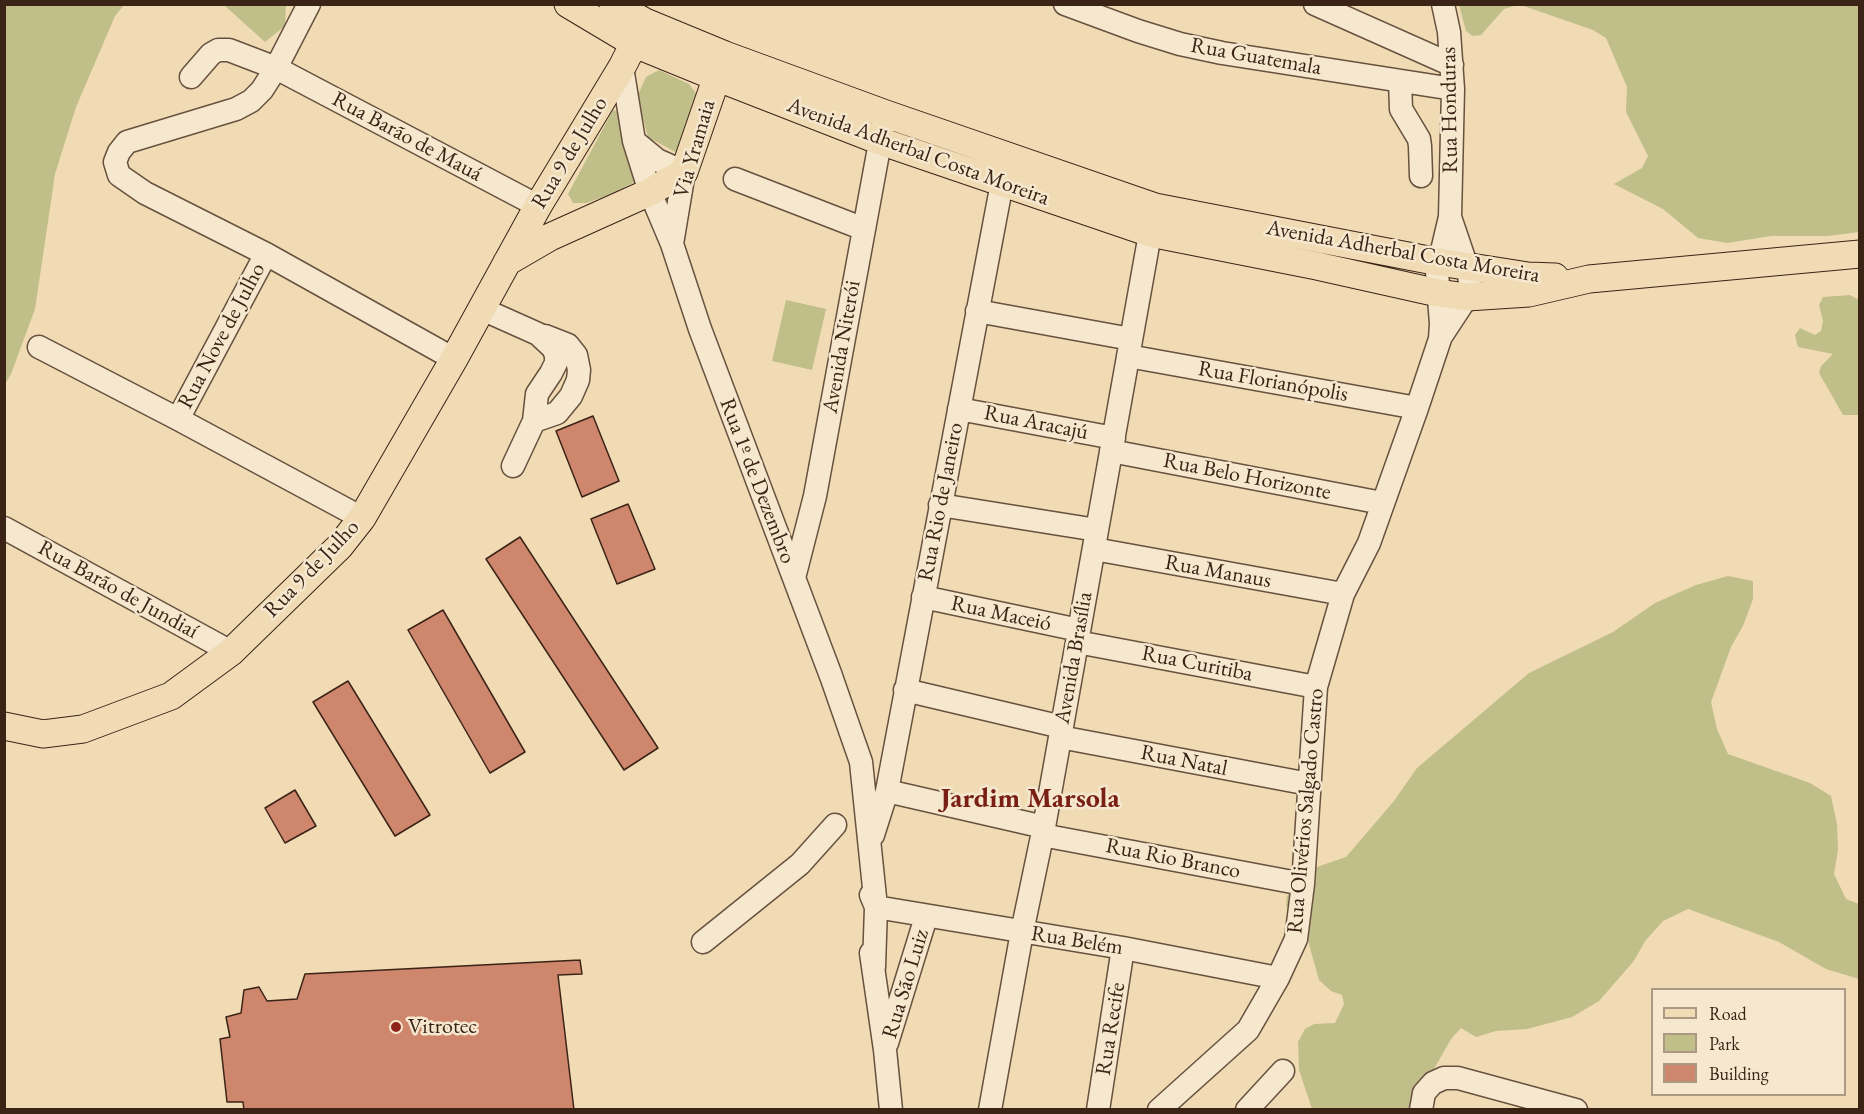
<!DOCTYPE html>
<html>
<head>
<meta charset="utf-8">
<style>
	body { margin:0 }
	#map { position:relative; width:1864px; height:1114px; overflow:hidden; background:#f0dbb5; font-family:"EB Garamond",serif }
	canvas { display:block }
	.frame { position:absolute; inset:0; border:6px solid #3b2316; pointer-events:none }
	.legend { position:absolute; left:1651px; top:988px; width:195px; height:108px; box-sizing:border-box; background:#f5e8cf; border:2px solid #ab9985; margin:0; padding:8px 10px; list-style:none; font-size:18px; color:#3b2316 }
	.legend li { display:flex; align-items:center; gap:12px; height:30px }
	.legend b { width:30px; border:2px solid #ab9985 }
</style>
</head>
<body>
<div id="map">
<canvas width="1864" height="1114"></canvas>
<div class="frame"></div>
<ul class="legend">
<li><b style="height:8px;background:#f0dbb5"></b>Road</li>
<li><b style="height:16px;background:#c0be89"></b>Park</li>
<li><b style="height:16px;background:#ce866d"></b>Building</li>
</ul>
</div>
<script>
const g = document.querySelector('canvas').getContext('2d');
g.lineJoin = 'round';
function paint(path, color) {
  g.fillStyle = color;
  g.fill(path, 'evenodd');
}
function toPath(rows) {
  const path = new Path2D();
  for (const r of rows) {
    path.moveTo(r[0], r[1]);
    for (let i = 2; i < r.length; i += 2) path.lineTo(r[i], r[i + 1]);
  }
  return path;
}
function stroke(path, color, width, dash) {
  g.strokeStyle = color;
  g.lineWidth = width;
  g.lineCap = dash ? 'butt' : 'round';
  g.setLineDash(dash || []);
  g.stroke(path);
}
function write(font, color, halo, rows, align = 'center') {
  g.font = font + ' "EB Garamond",serif';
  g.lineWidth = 5;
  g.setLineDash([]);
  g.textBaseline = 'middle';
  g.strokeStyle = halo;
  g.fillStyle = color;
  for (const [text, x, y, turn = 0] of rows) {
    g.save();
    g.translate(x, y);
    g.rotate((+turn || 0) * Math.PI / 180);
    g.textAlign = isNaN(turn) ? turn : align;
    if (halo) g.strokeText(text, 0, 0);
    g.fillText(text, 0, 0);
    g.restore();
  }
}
paint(toPath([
	[5,4,124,5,115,16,76,107,55,174,35,309,11,374,5,384],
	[224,5,286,5,285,26,265,42],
	[1459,5,1459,4,1518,5,1504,9,1481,35,1473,36,1466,31],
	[1521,5,1859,5,1859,232,1828,236,1771,236,1727,243,1698,238,1663,209,1614,184,1642,168,1648,156,1626,112,1627,87,1606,38,1593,30],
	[659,70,689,84,698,96,677,153,648,137,637,97,646,77],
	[613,110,619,112,640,179,612,194,586,203,573,203,568,194],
	[1850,295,1859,300,1859,415,1843,415,1819,373,1821,366,1833,354,1798,347,1795,335,1800,328,1815,335,1821,331,1823,321,1819,305,1823,297],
	[786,300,826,309,812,370,772,361],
	[1728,576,1753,581,1753,599,1743,626,1731,647,1711,702,1717,729,1728,754,1810,783,1831,796,1837,824,1838,850,1834,874,1846,899,1859,904,1859,979,1826,969,1779,942,1688,909,1663,921,1646,940,1633,962,1599,1001,1572,1017,1527,1029,1496,1031,1476,1037,1461,1028,1451,1039,1426,1083,1430,1109,1312,1109,1299,1070,1298,1042,1305,1029,1314,1024,1335,1023,1344,1004,1342,995,1331,991,1319,980,1303,923,1286,906,1287,896,1311,869,1346,857,1394,801,1417,768,1529,673,1613,632,1655,603,1696,585]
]), '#c0be89');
const building = toPath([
	[593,416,619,481,582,497,556,431,593,416],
	[628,504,655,569,617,584,591,519,628,504],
	[520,537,658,748,624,770,486,559,520,537],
	[443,610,525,752,490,773,408,630,443,610],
	[348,681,430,815,395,836,313,702,348,681],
	[295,790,316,826,285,843,265,808,295,790],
	[580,960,582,974,558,975,574,1110,244,1110,243,1102,227,1102,220,1039,230,1037,226,1017,241,1013,244,990,259,987,267,1001,297,999,305,974,580,960]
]);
paint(building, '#ce866d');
stroke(building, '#3b2316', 1.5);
const minor = toPath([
	[309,4,276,68,262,90,251,101,236,109,127,142,119,152,115,162,119,175,145,193,266,254,454,359],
	[1065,4,1138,31,1180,44,1222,53,1453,89],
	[1315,4,1452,65],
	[622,67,634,141,650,192,672,244,700,329,831,676,861,762,876,907,874,967],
	[191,77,211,54,218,50,229,50,276,68,538,206],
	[1400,81,1401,109,1419,139,1420,146,1421,176],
	[634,141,657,160,684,172,672,244],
	[735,179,864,229],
	[482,309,538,334,553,348,556,355,556,363,551,373,537,394,534,421,513,466],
	[977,311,1131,339],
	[1440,338,1467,297,1470,285,1469,273,1450,217],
	[39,347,178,419,362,518],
	[1128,356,1417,408],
	[959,409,1114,438],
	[178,419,266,254],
	[534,421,557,413,571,396,578,380,579,370,576,355,568,345,545,336],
	[1111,451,1382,503],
	[940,505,1097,530],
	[4,528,231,652],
	[1094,549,1343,594],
	[794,578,815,496,883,126],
	[923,597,1079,630],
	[1077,642,1316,687],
	[905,690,1062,727],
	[1060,737,1309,784],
	[887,791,1044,827],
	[873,835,887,791,1005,167],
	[1042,835,1303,884],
	[871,895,876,907,1123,948,1278,978],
	[703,942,800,864,835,825],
	[871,953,885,1050,891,1110],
	[887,1043,926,917],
	[990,1110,1022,932,1044,827,1153,217],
	[1098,1110,1123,948],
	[1159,1110,1248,1030,1278,978,1296,939,1303,884,1316,687,1343,594,1369,543,1417,408,1440,339,1441,324,1437,272,1450,217,1453,89,1449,32,1443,4],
	[1247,1110,1283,1071],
	[1421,1110,1424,1093,1433,1083,1444,1078,1458,1078,1576,1110]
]);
const major = toPath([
	[568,4,635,44,716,77,880,141,1150,233,1317,266,1438,293,1467,297,1529,293,1589,279,1860,254],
	[613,4,645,22,725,55,886,114,1155,207,1439,262,1528,276,1555,277],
	[507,262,550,237,650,192,684,172,722,62],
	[4,726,43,734,83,729,171,696,231,652,340,546,362,518,454,359,538,206,622,67,642,28]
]);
stroke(minor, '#68513e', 25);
stroke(major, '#3b2316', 29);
stroke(minor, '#f5e8cf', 22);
stroke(major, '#f0dbb5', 27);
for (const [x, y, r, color] of [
	[396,1027,6,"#8f2418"]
]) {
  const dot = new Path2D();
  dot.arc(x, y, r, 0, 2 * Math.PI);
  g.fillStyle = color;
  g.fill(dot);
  stroke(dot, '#f5e8cf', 2);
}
write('22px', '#3b2316', '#f5e8cf', [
	["Rua Guatemala",1256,57,10],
	["Rua Honduras",1450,110,-91],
	["Rua Barão de Mauá",407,137,28],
	["Via Yramaia",695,149,-74],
	["Avenida Adherbal Costa Moreira",918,152,20],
	["Rua 9 de Julho",570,153,-59],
	["Avenida Adherbal Costa Moreira",1403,252,10],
	["Rua Nove de Julho",222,336,-62],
	["Avenida Niterói",842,347,-80],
	["Rua Florianópolis",1273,382,10],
	["Rua Aracajú",1036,423,11],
	["Rua Belo Horizonte",1247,477,11],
	["Rua 1º de Dezembro",757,481,69],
	["Rua Rio de Janeiro",941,502,-79],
	["Rua 9 de Julho",312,569,-46],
	["Rua Manaus",1218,572,10],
	["Rua Barão de Jundiaí",118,590,29],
	["Rua Maceió",1001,614,12],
	["Avenida Brasília",1074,658,-80],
	["Rua Curitiba",1197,664,11],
	["Rua Natal",1184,761,11],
	["Rua Olivérios Salgado Castro",1306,811,-85],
	["Rua Rio Branco",1173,859,11],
	["Rua Belém",1077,941,9],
	["Rua São Luiz",906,984,-73],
	["Rua Recife",1111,1029,-81]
]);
write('22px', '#3b2316', '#f5e8cf', [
	["Vitrotec",408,1027]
], 'left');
write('bold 28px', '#7a1f14', '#f5e8cf', [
	["Jardim Marsola",1030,799]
]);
</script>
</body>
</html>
